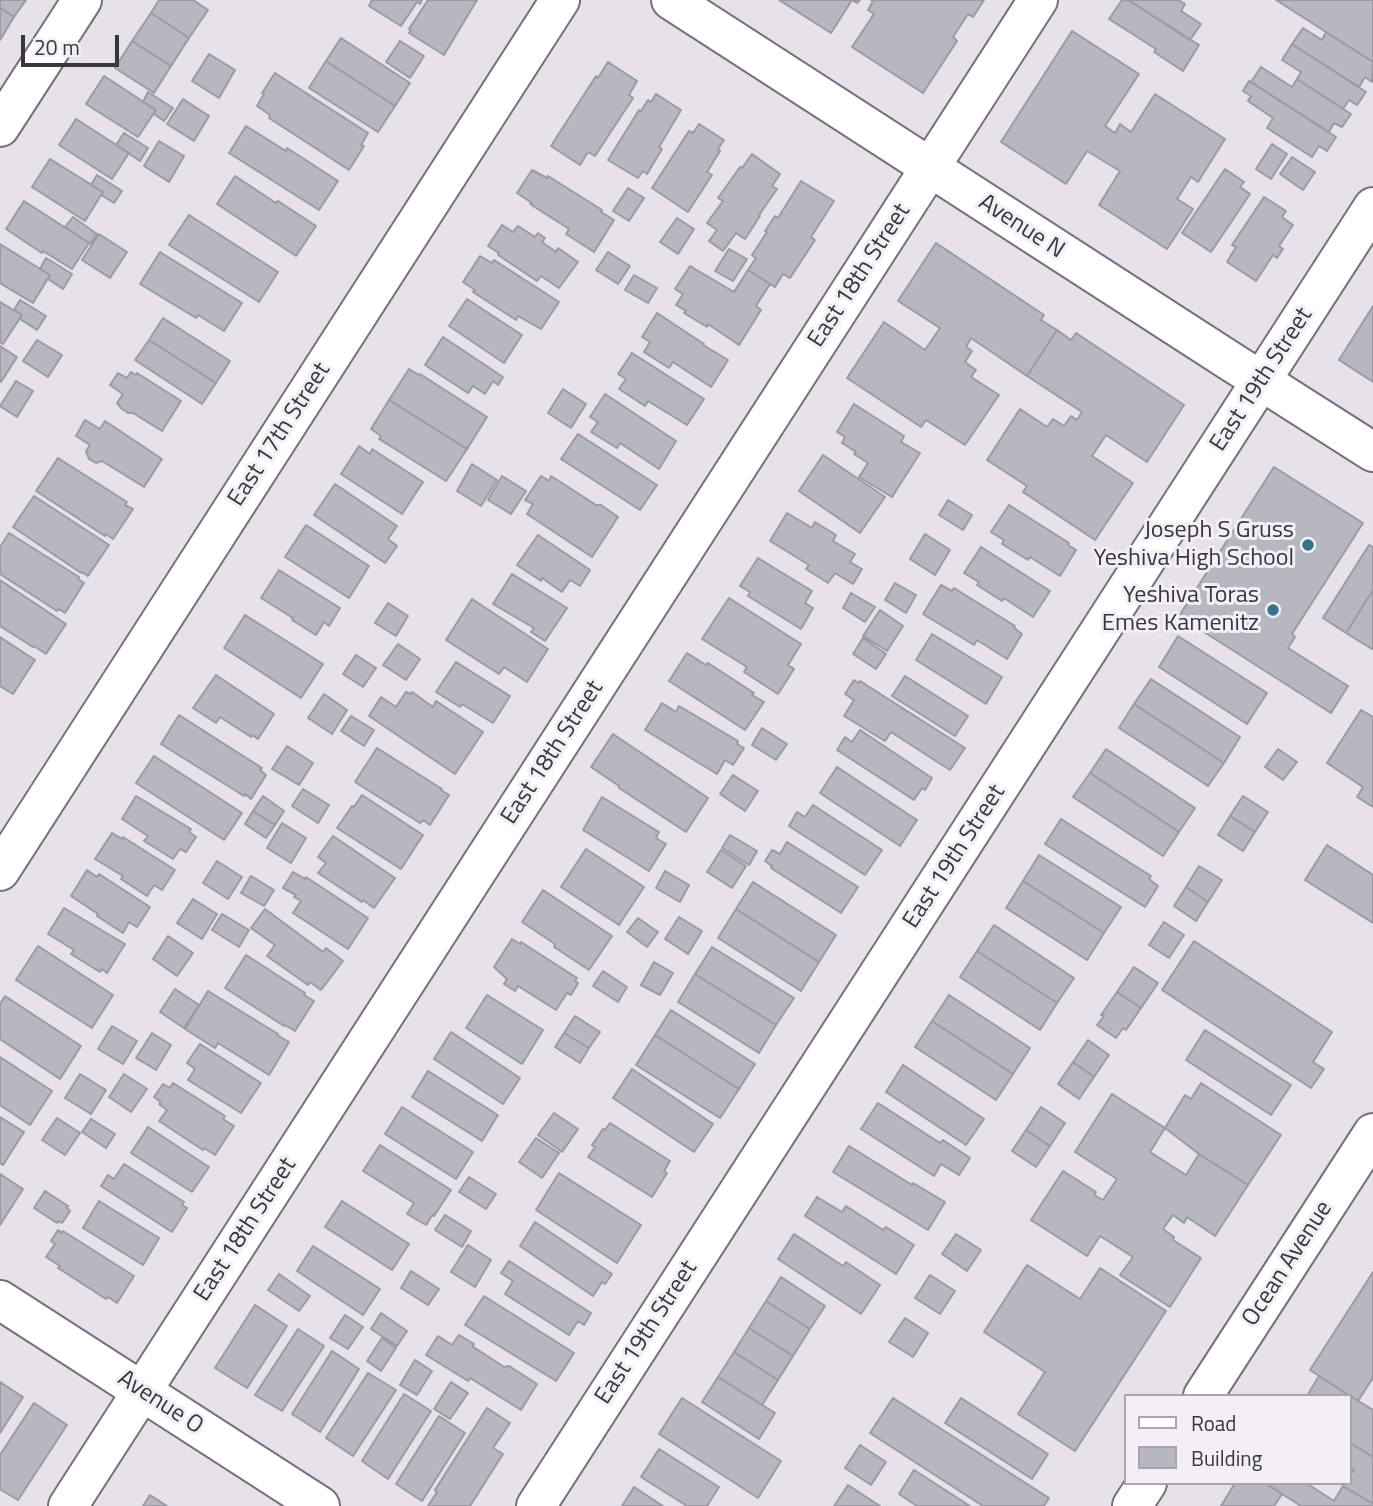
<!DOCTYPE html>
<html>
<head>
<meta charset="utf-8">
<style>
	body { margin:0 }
	#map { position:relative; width:1373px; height:1506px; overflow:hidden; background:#e7e1e9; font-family:"Titillium Web",sans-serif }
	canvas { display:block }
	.legend { position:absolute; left:1124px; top:1394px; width:228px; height:91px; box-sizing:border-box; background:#f4eef6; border:2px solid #a9a5ab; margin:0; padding:9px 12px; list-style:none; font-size:21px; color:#39373a }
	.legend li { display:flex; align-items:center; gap:14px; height:35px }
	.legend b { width:35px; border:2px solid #a9a5ab }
	.scale { position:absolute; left:21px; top:35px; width:98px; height:32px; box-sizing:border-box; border:4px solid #39373a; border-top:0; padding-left:9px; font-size:21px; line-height:24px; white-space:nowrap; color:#39373a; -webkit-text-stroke:5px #f4eef6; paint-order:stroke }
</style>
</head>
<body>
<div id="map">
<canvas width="1373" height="1506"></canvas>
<ul class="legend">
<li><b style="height:9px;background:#fff"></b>Road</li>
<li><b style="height:19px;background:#b6b7c0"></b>Building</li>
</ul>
<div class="scale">20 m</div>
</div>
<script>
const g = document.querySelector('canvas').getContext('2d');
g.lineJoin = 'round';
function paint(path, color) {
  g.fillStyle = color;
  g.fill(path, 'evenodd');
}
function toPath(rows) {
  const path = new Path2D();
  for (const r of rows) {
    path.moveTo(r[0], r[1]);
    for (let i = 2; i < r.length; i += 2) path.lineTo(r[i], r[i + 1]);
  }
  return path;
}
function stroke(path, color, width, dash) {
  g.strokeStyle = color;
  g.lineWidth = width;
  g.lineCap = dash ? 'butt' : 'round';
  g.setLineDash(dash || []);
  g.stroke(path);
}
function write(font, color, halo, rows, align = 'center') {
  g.font = font + ' "Titillium Web",sans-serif';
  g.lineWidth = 6;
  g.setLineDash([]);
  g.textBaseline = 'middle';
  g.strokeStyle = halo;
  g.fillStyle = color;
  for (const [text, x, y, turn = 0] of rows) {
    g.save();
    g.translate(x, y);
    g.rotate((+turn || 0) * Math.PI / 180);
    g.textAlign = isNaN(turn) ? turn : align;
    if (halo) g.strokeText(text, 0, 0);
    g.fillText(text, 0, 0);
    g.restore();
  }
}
const building = toPath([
	[0,0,26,0,14,17,0,8,0,0],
	[159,0,193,0,208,10,189,38,151,13,159,0],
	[372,0,422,0,420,4,417,2,401,26,369,6,372,0],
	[428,0,477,0,444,55,409,33,411,30,409,29,428,0],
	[779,0,860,0,857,3,852,0,831,33,779,0],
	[871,0,984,0,973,17,968,14,953,37,957,41,923,93,852,47,874,14,868,10,873,1,871,0],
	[1122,0,1128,0,1199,45,1183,71,1154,52,1156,49,1109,19,1122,0],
	[1128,0,1178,0,1185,4,1181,11,1201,24,1190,40,1128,0],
	[1276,0,1373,0,1373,62,1326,32,1276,0],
	[0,8,14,17,0,40,0,8],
	[151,13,189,38,171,66,132,41,151,13],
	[1303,28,1322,40,1326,32,1373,62,1372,82,1365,77,1359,87,1292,44,1303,28],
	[1072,31,1139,74,1105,126,1115,133,1120,124,1131,132,1155,94,1225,139,1198,182,1191,177,1177,199,1193,209,1167,249,1099,205,1120,171,1087,151,1066,184,1001,142,1072,31],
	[341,38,410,83,395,106,326,61,341,38],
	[132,41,171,66,154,93,115,68,132,41],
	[400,41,424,56,410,78,386,62,400,41],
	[1292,44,1366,92,1357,105,1349,100,1343,109,1297,79,1301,72,1282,60,1292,44],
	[209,54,235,70,219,98,192,81,209,54],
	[326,61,395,106,378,132,309,88,326,61],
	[608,62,637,81,629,95,633,98,595,156,588,152,580,165,551,146,596,76,598,78,608,62],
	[1261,67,1292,87,1297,79,1351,114,1342,127,1334,123,1329,132,1251,82,1261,67],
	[275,73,368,133,361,145,364,146,349,170,269,118,270,115,257,106,264,94,262,93,275,73],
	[104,76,156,110,138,137,86,104,104,76],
	[1249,81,1336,137,1327,151,1319,146,1312,157,1267,128,1273,118,1248,101,1251,96,1243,91,1249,81],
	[148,92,173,108,164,121,154,114,156,110,143,102,148,92],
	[656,94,681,110,659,147,662,149,647,174,643,171,638,178,608,160,639,110,641,111,648,100,651,102,656,94],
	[183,99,209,116,194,141,167,124,183,99],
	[76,119,129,153,112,179,59,145,76,119],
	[699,124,724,140,718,149,720,151,707,172,712,175,688,212,652,188,689,131,693,133,699,124],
	[246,126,286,151,287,148,338,181,319,210,229,153,246,126],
	[124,133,148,148,140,161,116,145,124,133],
	[159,141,184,156,169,182,144,166,159,141],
	[1272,144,1287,154,1271,179,1256,169,1272,144],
	[752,154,780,174,772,186,777,189,759,215,760,216,745,239,736,233,723,251,709,241,717,230,707,223,723,201,718,198,740,167,742,168,752,154],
	[1292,157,1315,172,1303,190,1280,174,1292,157],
	[50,159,103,192,85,221,32,187,50,159],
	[1225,169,1244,182,1240,187,1250,194,1211,252,1182,233,1225,169],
	[532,170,547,178,548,176,602,210,601,212,614,220,594,252,566,234,569,229,530,204,532,203,517,193,532,170],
	[97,175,122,191,114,203,101,195,103,192,91,185,97,175],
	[235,176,276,203,278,201,316,226,296,256,217,204,235,176],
	[801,181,834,201,811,237,815,240,790,278,783,274,775,287,748,270,756,258,752,255,767,232,765,231,775,216,778,218,801,181],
	[628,188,644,198,629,221,613,211,628,188],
	[1264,197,1286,211,1282,217,1293,225,1279,246,1283,249,1277,258,1273,255,1256,281,1227,262,1236,247,1232,245,1264,197],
	[24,201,89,243,72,269,43,251,42,253,6,229,24,201],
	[189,215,278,272,259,302,169,245,189,215],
	[73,217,97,234,90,244,89,243,65,227,73,217],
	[677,218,694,229,678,254,660,242,677,218],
	[502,225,513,232,518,226,535,237,538,233,545,238,542,242,556,252,558,248,578,262,559,288,541,276,537,281,498,255,499,253,488,246,502,225],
	[99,234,127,252,110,278,82,260,99,234],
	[936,243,1044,315,1041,320,1057,330,1027,376,971,338,966,347,972,351,965,362,976,370,971,377,999,395,965,445,926,420,921,427,847,378,884,322,925,350,940,328,898,301,936,243],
	[0,244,50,275,33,303,0,283,0,244],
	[729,249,747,259,733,281,715,271,729,249],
	[160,252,242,303,224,331,198,315,196,318,140,284,160,252],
	[608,252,630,266,618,284,596,270,608,252],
	[480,256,492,263,494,260,559,302,541,329,518,316,516,320,473,292,475,290,463,282,480,256],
	[46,258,72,274,63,289,48,279,50,275,40,269,46,258],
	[690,266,734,292,748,270,770,284,756,306,761,310,739,345,708,324,707,327,684,313,686,311,676,305,683,294,675,289,690,266],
	[634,275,657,288,648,303,625,290,634,275],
	[467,299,522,335,504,363,449,326,467,299],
	[20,300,46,316,37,330,20,319,22,315,14,310,20,300],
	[0,302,22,315,3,344,0,342,0,302],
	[1373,306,1373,382,1339,360,1373,306],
	[657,313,704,344,703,345,728,360,711,387,673,362,669,368,644,352,650,342,642,337,657,313],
	[163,318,230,361,216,383,149,340,163,318],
	[1057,330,1071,340,1076,333,1184,405,1147,462,1106,435,1092,456,1133,483,1095,540,1023,492,1027,486,987,460,1020,409,1047,427,1053,419,1064,426,1071,416,1077,420,1082,412,1027,376,1057,330],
	[443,337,503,377,498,385,493,381,485,394,473,386,468,393,425,365,443,337],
	[37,340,62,355,48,377,23,361,37,340],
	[149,340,216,383,202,404,135,360,149,340],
	[0,346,17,357,1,382,0,382,0,346],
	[632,353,704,399,687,425,648,401,645,406,619,389,626,379,618,374,632,353],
	[409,369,419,375,420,374,487,417,467,449,389,400,409,369],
	[131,372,136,375,137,373,181,401,162,431,133,413,128,413,122,409,117,403,123,394,110,385,118,373,127,378,131,372],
	[16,381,33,391,17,417,0,406,16,381],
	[563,389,586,404,571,428,548,413,563,389],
	[605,394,676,441,659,469,620,443,617,448,591,432,598,422,590,417,605,394],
	[389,400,467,449,446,481,379,439,381,436,371,429,389,400],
	[854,404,904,436,901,442,920,453,892,497,859,477,868,463,854,454,856,452,842,443,845,437,837,432,854,404],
	[85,420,100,429,105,421,162,459,144,487,102,461,96,463,89,459,86,451,90,445,76,436,85,420],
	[578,434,657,485,640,510,561,459,578,434],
	[359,446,370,454,372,449,423,482,402,514,341,474,359,446],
	[823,455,885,497,860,533,799,491,823,455],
	[58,458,127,502,125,505,133,509,113,539,106,534,105,536,36,491,58,458],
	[472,464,497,480,481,506,457,491,472,464],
	[1274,467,1363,523,1292,634,1295,637,1288,648,1348,686,1331,713,1179,616,1274,467],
	[502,476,526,491,511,514,488,500,502,476],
	[541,476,549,481,551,476,596,505,601,505,618,517,592,557,527,514,533,504,525,500,541,476],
	[335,484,397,526,388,539,397,546,385,563,314,515,335,484],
	[34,496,109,545,88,576,82,572,81,573,13,527,34,496],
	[948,500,972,515,963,530,939,515,948,500],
	[1009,505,1069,543,1068,545,1076,550,1060,576,1030,557,1028,560,1002,544,1004,540,991,532,1009,505],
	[787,513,812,528,815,522,836,535,833,541,855,554,850,562,862,569,853,584,835,573,828,583,806,569,809,565,770,541,787,513],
	[306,525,369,566,349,598,285,557,306,525],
	[9,533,79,577,78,579,84,583,65,613,59,609,57,611,0,574,0,547,9,533],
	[925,534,950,550,935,575,910,559,925,534],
	[538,535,590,570,580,586,570,580,562,592,542,578,541,581,517,565,538,535],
	[1369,545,1373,547,1373,590,1346,633,1323,618,1369,545],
	[981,547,1050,591,1033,617,1004,598,1002,601,977,585,979,582,964,573,981,547],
	[758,558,812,591,805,603,813,608,801,629,748,596,750,592,740,586,758,558],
	[279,570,340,608,329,626,324,622,316,635,292,620,293,618,261,598,279,570],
	[512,574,567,608,545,641,531,632,534,628,493,604,512,574],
	[0,580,66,624,46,654,34,646,33,647,0,626,0,580],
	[895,583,916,595,906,613,885,600,895,583],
	[941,585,952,591,954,588,1015,626,1014,628,1022,634,1007,659,977,640,974,645,923,614,941,585],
	[1373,590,1373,647,1372,649,1346,633,1373,590],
	[851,593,875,607,865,622,843,608,851,593],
	[729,598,801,644,788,665,794,669,778,694,744,672,747,667,702,639,729,598],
	[472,599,548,649,527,682,504,667,499,674,446,640,472,599],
	[388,603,408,616,396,636,375,623,388,603],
	[880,610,903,626,887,651,863,636,880,610],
	[245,615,323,664,301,698,224,648,245,615],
	[932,634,1002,677,986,704,916,660,932,634],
	[1178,636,1267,693,1247,724,1159,667,1178,636],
	[0,637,35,660,13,694,0,686,0,637],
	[863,638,886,654,876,669,853,654,863,638],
	[398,644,420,659,406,680,383,665,398,644],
	[687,653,706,665,708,663,754,693,752,695,764,702,745,730,669,681,687,653],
	[356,655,376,668,363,687,343,674,356,655],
	[456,662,510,696,493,723,462,704,460,707,436,692,456,662],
	[216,675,274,714,258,739,252,735,251,737,220,717,216,723,193,708,216,675],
	[905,676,968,716,955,736,892,696,905,676],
	[1151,679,1240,737,1224,763,1134,704,1151,679],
	[854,680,858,683,860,681,965,748,950,770,891,732,885,741,844,716,854,700,845,694,854,680],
	[406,692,411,694,412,692,433,707,436,701,483,732,455,774,369,716,381,697,396,707,406,692],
	[324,694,347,710,332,734,308,718,324,694],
	[662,703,676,712,679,706,738,741,737,744,744,748,733,765,725,760,717,774,645,730,662,703],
	[1134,704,1224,763,1208,786,1119,728,1134,704],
	[1361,710,1373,717,1373,807,1357,797,1363,787,1327,763,1361,710],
	[179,715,262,768,260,770,266,775,251,799,245,794,244,796,161,744,179,715],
	[351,716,374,730,364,746,341,731,351,716],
	[762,728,787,744,776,760,752,745,762,728],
	[860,730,932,778,925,790,922,788,914,800,837,750,845,737,852,742,860,730],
	[613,734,708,798,686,832,619,788,619,786,591,767,613,734],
	[287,746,313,763,299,785,272,769,287,746],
	[377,748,442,789,441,790,449,795,430,825,423,820,420,823,355,782,377,748],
	[1106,749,1195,808,1179,832,1090,773,1106,749],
	[1278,749,1297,762,1283,780,1265,767,1278,749],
	[154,756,242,813,224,840,136,783,154,756],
	[837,767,917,820,900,846,820,793,837,767],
	[1090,773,1179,832,1163,856,1073,797,1090,773],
	[733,775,758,791,745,811,720,794,733,775],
	[303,789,329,805,318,823,292,806,303,789],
	[362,795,423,835,401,869,337,828,352,806,354,807,362,795],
	[136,796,191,829,189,832,196,837,186,852,180,849,173,859,144,841,148,836,122,819,136,796],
	[263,796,284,811,275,825,253,811,263,796],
	[1243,796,1268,812,1255,832,1230,816,1243,796],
	[602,797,659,832,656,838,666,844,649,871,583,830,602,797],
	[813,805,882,850,865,875,789,826,797,812,805,817,813,805],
	[253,811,275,825,266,838,245,824,253,811],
	[1230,816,1255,832,1243,851,1218,835,1230,816],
	[1061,819,1151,876,1149,879,1158,886,1145,907,1045,844,1061,819],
	[282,823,306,838,291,863,267,848,282,823],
	[112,833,122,839,123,837,175,870,162,890,154,885,147,896,121,879,123,876,95,859,112,833],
	[730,835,757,851,749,865,722,848,730,835],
	[333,836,395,878,374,908,363,900,362,902,318,873,326,863,318,857,333,836],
	[787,842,858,887,841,913,771,868,772,866,765,861,772,850,780,854,787,842],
	[1327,845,1373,875,1373,923,1305,880,1327,845],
	[586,849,644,887,619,925,561,887,586,849],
	[721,850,746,866,732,888,707,872,721,850],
	[1039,855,1121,907,1104,933,1023,881,1039,855],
	[217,861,242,877,228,899,203,883,217,861],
	[1199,866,1222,880,1208,902,1186,887,1199,866],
	[87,870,97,877,99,874,150,907,137,927,129,922,123,933,97,916,98,914,71,896,87,870],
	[665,871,689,885,680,902,656,888,665,871],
	[293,872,305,879,306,877,368,918,348,949,293,913,301,901,294,897,296,895,283,888,293,872],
	[251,876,274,890,264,906,241,893,251,876],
	[1023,881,1104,933,1087,960,1006,908,1023,881],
	[753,882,836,935,819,962,736,909,753,882],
	[1186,887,1208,902,1196,921,1174,906,1186,887],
	[543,890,612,936,589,970,554,947,555,944,522,922,543,890],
	[193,899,217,914,202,939,177,923,193,899],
	[64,908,125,944,107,973,102,969,100,972,71,954,74,950,48,934,64,908],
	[265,909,323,952,326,948,343,961,321,990,310,982,308,985,267,956,275,945,251,928,265,909],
	[736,909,819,962,801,991,718,938,736,909],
	[222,914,249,930,239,947,212,930,222,914],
	[679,917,702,931,688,954,665,939,679,917],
	[638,918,658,932,647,947,627,932,638,918],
	[1164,922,1184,935,1169,958,1149,945,1164,922],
	[994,925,1074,978,1057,1003,977,951,994,925],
	[168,936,193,953,177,976,153,959,168,936],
	[512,939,520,944,521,942,577,978,575,981,578,983,571,995,567,993,556,1010,518,986,515,991,504,984,507,979,494,967,512,939],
	[1194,941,1332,1032,1313,1062,1324,1069,1311,1088,1162,990,1194,941],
	[38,946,113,995,92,1028,16,980,38,946],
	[712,947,794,998,776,1025,695,974,712,947],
	[977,951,1057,1003,1040,1030,960,977,977,951],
	[246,955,305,993,304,995,314,1001,295,1031,285,1025,284,1026,225,988,246,955],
	[654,962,673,973,660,995,641,985,654,962],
	[1134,967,1158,983,1141,1008,1117,992,1134,967],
	[603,971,627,987,618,1002,593,986,603,971],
	[695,974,776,1025,759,1053,678,1002,695,974],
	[175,989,199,1005,184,1028,160,1012,175,989],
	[208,991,278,1034,277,1035,289,1042,269,1075,218,1043,215,1048,185,1029,208,991],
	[1117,992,1141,1008,1126,1030,1123,1028,1116,1038,1097,1025,1104,1016,1101,1015,1117,992],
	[487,995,543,1030,522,1064,466,1028,487,995],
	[949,995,1030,1048,1013,1074,932,1021,949,995],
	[5,996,81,1046,60,1079,0,1039,0,1004,5,996],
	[671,1010,755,1064,739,1089,655,1035,671,1010],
	[575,1016,600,1032,589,1048,564,1033,575,1016],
	[932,1021,1013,1074,996,1100,915,1047,932,1021],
	[112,1026,137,1041,123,1064,98,1049,112,1026],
	[1205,1030,1291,1085,1271,1115,1186,1060,1205,1030],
	[451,1032,520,1078,503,1104,434,1059,451,1032],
	[152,1033,171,1045,156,1070,136,1058,152,1033],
	[564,1033,589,1048,580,1063,555,1047,564,1033],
	[655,1035,739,1089,720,1118,636,1065,655,1035],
	[1088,1040,1109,1055,1094,1077,1073,1062,1088,1040],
	[200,1044,261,1083,241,1113,188,1080,195,1069,187,1063,200,1044],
	[0,1057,52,1091,30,1125,0,1105,0,1057],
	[1073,1062,1094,1077,1079,1099,1058,1084,1073,1062],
	[903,1065,984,1119,966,1145,886,1092,903,1065],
	[632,1069,713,1124,694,1152,613,1098,632,1069],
	[428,1071,498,1115,482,1141,412,1097,428,1071],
	[80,1074,106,1090,91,1114,65,1098,80,1074],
	[124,1074,147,1089,131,1112,109,1097,124,1074],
	[173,1083,225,1116,223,1119,234,1126,215,1155,204,1148,203,1150,159,1121,167,1110,159,1104,161,1102,154,1097,163,1084,170,1088,173,1083],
	[1201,1083,1281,1135,1248,1185,1199,1154,1165,1128,1185,1095,1191,1099,1201,1083],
	[1112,1094,1165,1128,1150,1152,1186,1175,1199,1154,1248,1185,1215,1236,1187,1217,1184,1223,1173,1215,1163,1229,1174,1237,1173,1240,1201,1258,1170,1307,1120,1275,1133,1257,1100,1236,1087,1256,1031,1220,1063,1171,1096,1192,1094,1195,1103,1200,1117,1179,1075,1152,1112,1094],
	[878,1103,940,1143,943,1140,970,1158,959,1175,941,1164,934,1176,861,1129,878,1103],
	[402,1107,473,1152,456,1179,385,1134,402,1107],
	[1041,1107,1065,1123,1050,1146,1026,1130,1041,1107],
	[554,1113,578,1129,562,1152,538,1135,554,1113],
	[0,1117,24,1132,3,1165,0,1163,0,1117],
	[57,1118,80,1133,65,1155,42,1140,57,1118],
	[91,1119,115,1134,106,1148,82,1132,91,1119],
	[610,1123,670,1161,664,1171,667,1173,652,1197,588,1157,595,1147,592,1145,603,1129,605,1130,610,1123],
	[148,1127,209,1167,192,1192,131,1153,148,1127],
	[1026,1130,1050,1146,1036,1167,1012,1151,1026,1130],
	[536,1138,559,1153,542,1178,519,1162,536,1138],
	[380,1145,451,1190,434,1216,433,1214,426,1225,407,1214,414,1203,363,1171,380,1145],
	[849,1146,912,1185,913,1183,945,1202,928,1230,833,1172,849,1146],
	[124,1164,184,1202,182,1205,187,1208,172,1232,101,1186,108,1175,114,1179,124,1164],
	[559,1173,641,1225,617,1263,536,1210,559,1173],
	[0,1174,23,1189,0,1225,0,1174],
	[469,1177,496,1194,486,1209,459,1192,469,1177],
	[45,1191,68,1206,67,1208,70,1211,62,1223,59,1221,57,1223,34,1208,45,1191],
	[817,1197,842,1212,846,1206,883,1230,886,1227,914,1245,896,1274,805,1216,817,1197],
	[99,1201,159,1238,143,1265,83,1228,99,1201],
	[342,1201,409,1244,392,1270,325,1227,342,1201],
	[445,1215,471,1231,462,1247,435,1230,445,1215],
	[535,1222,612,1274,605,1284,602,1282,593,1296,520,1246,535,1222],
	[58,1230,62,1233,63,1231,134,1276,117,1303,108,1297,106,1299,58,1268,60,1266,46,1257,55,1244,51,1241,58,1230],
	[794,1234,843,1266,846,1262,880,1285,861,1314,778,1259,794,1234],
	[956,1234,981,1250,967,1271,942,1254,956,1234],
	[468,1245,491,1260,475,1287,451,1272,468,1245],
	[313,1246,380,1289,363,1315,297,1271,313,1246],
	[509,1261,591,1313,584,1325,578,1321,569,1335,505,1294,513,1281,501,1273,509,1261],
	[1027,1265,1080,1299,1100,1268,1166,1311,1075,1451,1018,1414,1045,1372,984,1332,1027,1265],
	[411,1271,439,1289,428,1305,401,1288,411,1271],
	[1373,1272,1373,1380,1372,1379,1358,1401,1310,1370,1373,1272],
	[279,1274,310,1296,299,1311,268,1290,279,1274],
	[930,1275,955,1291,940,1314,915,1298,930,1275],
	[781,1277,825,1306,810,1329,766,1301,781,1277],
	[484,1296,574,1353,556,1381,465,1325,484,1296],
	[766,1301,810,1329,793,1356,749,1328,766,1301],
	[255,1305,287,1326,247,1388,215,1368,255,1305],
	[381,1313,407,1331,397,1346,371,1329,381,1313],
	[345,1315,363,1327,348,1349,330,1338,345,1315],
	[905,1318,928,1333,913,1357,889,1342,905,1318],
	[749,1328,793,1356,778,1380,734,1352,749,1328],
	[298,1329,324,1346,282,1411,255,1395,298,1329],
	[459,1335,474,1344,472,1346,504,1367,509,1366,537,1384,521,1410,470,1378,468,1381,426,1355,438,1336,452,1345,459,1335],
	[382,1338,396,1348,381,1371,367,1361,382,1338],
	[332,1351,359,1369,320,1432,292,1414,332,1351],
	[734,1352,778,1380,762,1405,718,1377,734,1352],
	[415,1360,432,1371,417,1395,400,1385,415,1360],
	[368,1373,396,1390,353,1456,326,1438,368,1373],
	[1319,1376,1350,1396,1307,1396,1319,1376],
	[718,1377,775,1413,759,1439,702,1402,718,1377],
	[0,1382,23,1397,0,1433,0,1382],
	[451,1382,468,1393,450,1419,434,1409,451,1382],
	[404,1394,431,1411,388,1479,362,1461,404,1394],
	[1350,1396,1373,1410,1373,1457,1350,1443,1350,1396],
	[682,1398,781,1461,758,1498,659,1434,682,1398],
	[893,1398,1049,1498,1044,1506,983,1506,870,1433,893,1398],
	[961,1398,1048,1454,1032,1479,945,1423,961,1398],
	[34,1403,67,1425,18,1500,0,1489,0,1455,34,1403],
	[487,1408,510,1423,493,1448,503,1454,470,1506,428,1506,437,1492,435,1490,487,1408],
	[439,1416,465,1433,422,1501,396,1484,439,1416],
	[1350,1443,1373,1457,1373,1504,1343,1486,1345,1483,1350,1483,1350,1475,1354,1470,1350,1468,1350,1443],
	[860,1445,886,1462,871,1485,845,1468,860,1445],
	[659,1449,719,1487,707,1506,687,1506,641,1477,659,1449],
	[914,1470,970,1506,917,1506,899,1494,914,1470],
	[1235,1483,1265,1483,1282,1494,1274,1506,1221,1506,1235,1483],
	[1265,1483,1306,1483,1334,1501,1343,1486,1373,1504,1373,1506,1301,1506,1265,1483],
	[848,1485,880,1506,834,1506,848,1485],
	[634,1487,663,1506,622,1506,634,1487],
	[150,1495,167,1506,143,1506,150,1495]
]);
paint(building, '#b6b7c0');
stroke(building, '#9a9ba3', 2);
const street = toPath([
	[671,0,1230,361,1373,452],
	[0,127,82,0],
	[0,871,560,0],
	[0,1300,320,1506],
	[68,1506,1038,0],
	[536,1506,1373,207]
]);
const secondary = toPath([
	[1203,1396,1373,1133],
	[1132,1506,1147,1483]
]);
stroke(street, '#767178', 42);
stroke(secondary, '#767178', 42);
stroke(street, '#fff', 38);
stroke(secondary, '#fff', 38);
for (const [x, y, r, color] of [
	[1308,545,7,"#367289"],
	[1273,610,7,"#367289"]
]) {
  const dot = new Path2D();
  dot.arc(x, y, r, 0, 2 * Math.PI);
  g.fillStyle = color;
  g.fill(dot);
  stroke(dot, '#f4eef6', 2.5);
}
write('24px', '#39373a', '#f4eef6', [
	["Avenue N",1021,227,33],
	["East 18th Street",860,276,-57],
	["East 19th Street",1262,380,-57],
	["East 17th Street",280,435,-57],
	["East 18th Street",553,753,-57],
	["East 19th Street",955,857,-57],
	["East 18th Street",246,1230,-57],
	["Ocean Avenue",1288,1264,-57],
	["East 19th Street",647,1333,-57],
	["Avenue O",160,1403,33]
]);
write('24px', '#39373a', '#f4eef6', [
	["Joseph S Gruss",1294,531],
	["Yeshiva High School",1294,559],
	["Yeshiva Toras",1259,596],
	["Emes Kamenitz",1259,624]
], 'right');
</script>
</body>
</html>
